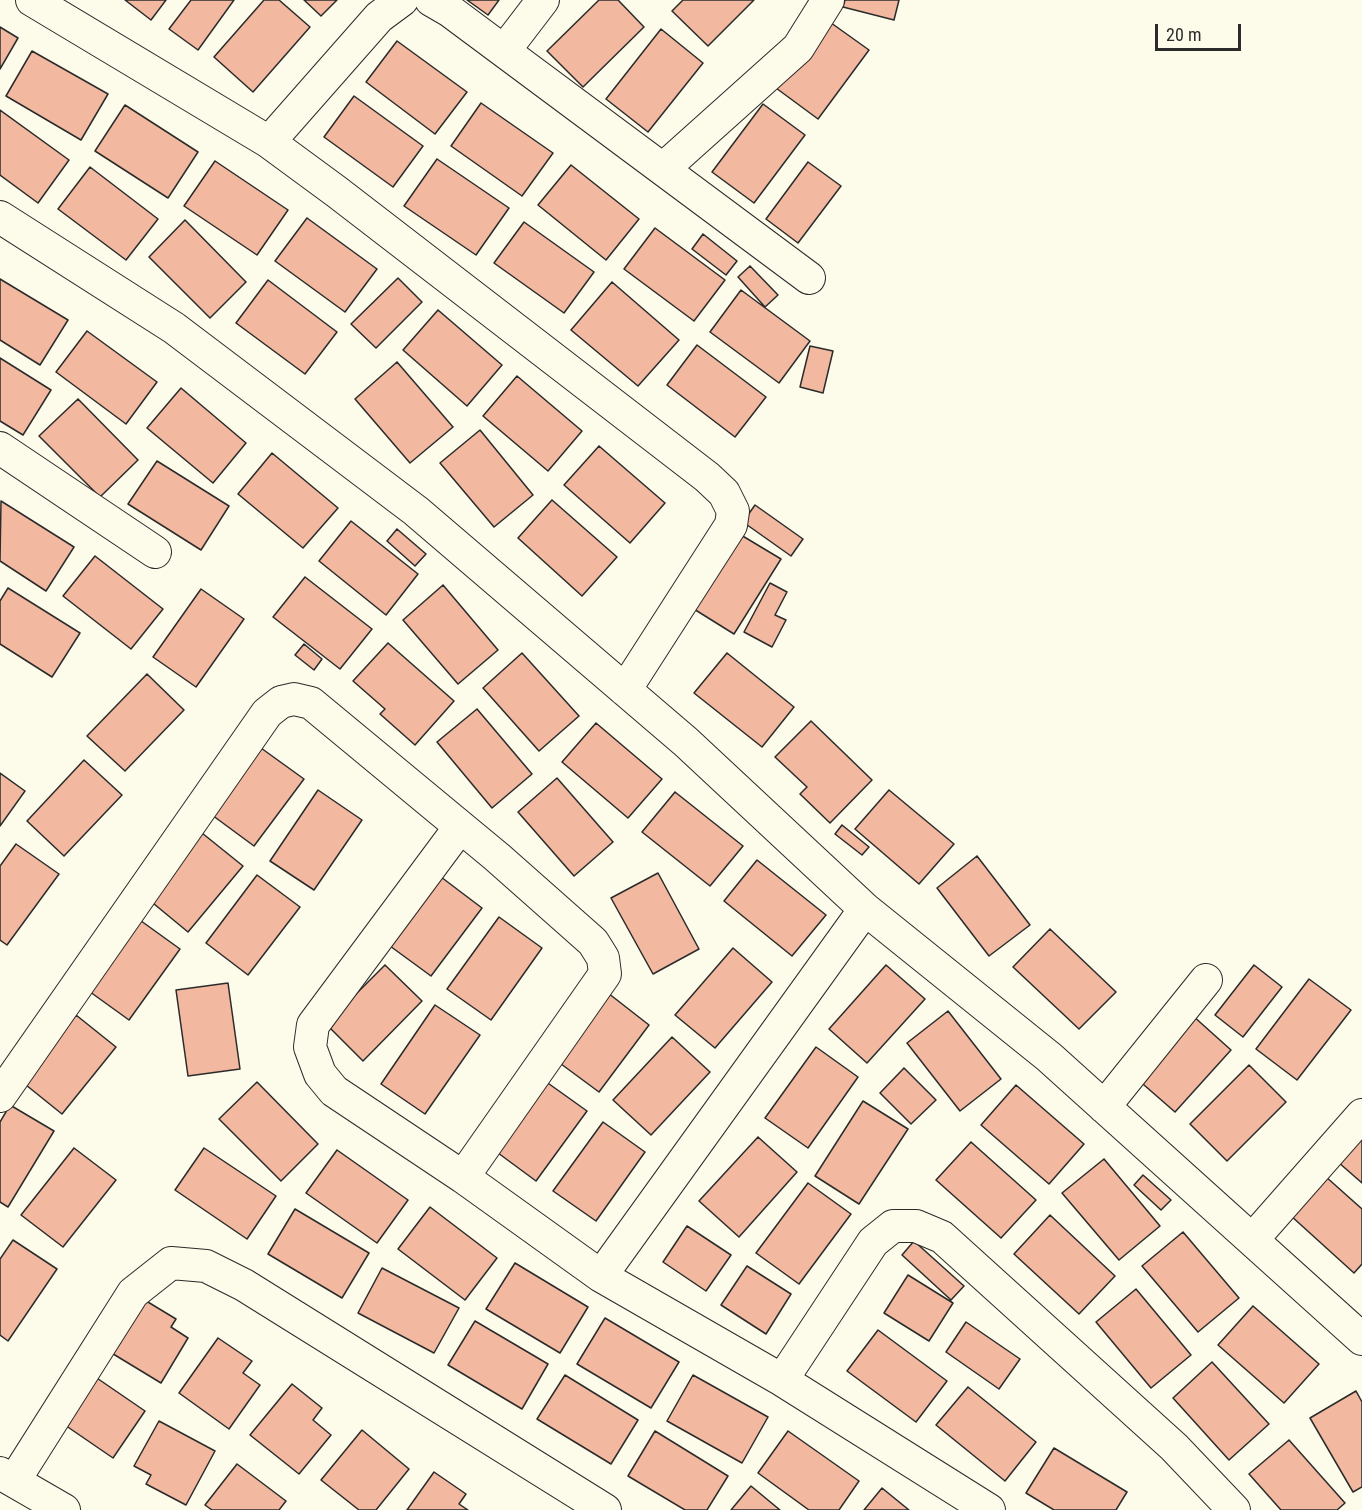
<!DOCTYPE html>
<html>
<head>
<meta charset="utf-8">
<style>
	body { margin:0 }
	#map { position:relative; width:1362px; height:1510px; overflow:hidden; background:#fdfbea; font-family:"Roboto Condensed",sans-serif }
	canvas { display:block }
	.scale { position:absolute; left:1155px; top:24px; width:86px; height:27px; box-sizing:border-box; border:3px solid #2b2b2b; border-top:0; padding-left:8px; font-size:18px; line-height:21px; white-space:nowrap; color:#2b2b2b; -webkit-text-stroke:4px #fdfbea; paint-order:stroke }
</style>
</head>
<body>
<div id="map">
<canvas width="1362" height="1510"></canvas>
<div class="scale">20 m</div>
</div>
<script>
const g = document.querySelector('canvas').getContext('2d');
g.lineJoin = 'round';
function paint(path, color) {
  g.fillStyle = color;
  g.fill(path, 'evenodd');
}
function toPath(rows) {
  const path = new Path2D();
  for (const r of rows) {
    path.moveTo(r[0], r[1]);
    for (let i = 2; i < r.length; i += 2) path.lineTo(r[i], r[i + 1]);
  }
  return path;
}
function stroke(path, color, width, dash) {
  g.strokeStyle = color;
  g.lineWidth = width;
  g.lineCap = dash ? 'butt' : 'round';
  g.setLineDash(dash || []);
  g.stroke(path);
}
const building = toPath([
	[125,0,166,0,151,20,125,0],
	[191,0,234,0,198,50,169,29,191,0],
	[264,0,279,0,310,27,253,92,214,57,264,0],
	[304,0,337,0,321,16,304,0],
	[467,0,499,0,488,15,467,0],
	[599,0,618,0,644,27,583,87,547,51,599,0],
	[683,0,754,0,708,46,672,11,683,0],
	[845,0,899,0,894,20,843,7,845,0],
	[827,20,869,50,818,119,776,88,827,20],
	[0,27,18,38,0,69,0,27],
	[661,29,703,63,648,132,606,99,661,29],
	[397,41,467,92,435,134,366,82,397,41],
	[32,51,108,94,81,140,6,96,32,51],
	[354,96,423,146,393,187,324,137,354,96],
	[481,103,553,153,522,196,451,146,481,103],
	[763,104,805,135,754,203,712,172,763,104],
	[125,105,198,152,168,198,95,151,125,105],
	[0,110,69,160,38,203,0,175,0,110],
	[437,159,509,208,476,255,404,206,437,159],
	[215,161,288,210,257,255,184,206,215,161],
	[808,162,841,186,798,243,766,219,808,162],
	[571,165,639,219,606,260,538,205,571,165],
	[90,167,158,219,126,260,58,209,90,167],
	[307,218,377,269,345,312,275,261,307,218],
	[185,220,246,282,210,318,149,257,185,220],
	[524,222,594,272,564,313,494,263,524,222],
	[655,228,725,280,694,321,624,269,655,228],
	[703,234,737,261,726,275,692,249,703,234],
	[750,266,778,295,765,307,738,277,750,266],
	[398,278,422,302,376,348,351,324,398,278],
	[0,279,68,320,40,365,0,340,0,279],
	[268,280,337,332,305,374,236,323,268,280],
	[612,282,679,340,638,386,571,330,612,282],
	[741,290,810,341,779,383,710,332,741,290],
	[438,310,502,365,467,406,403,350,438,310],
	[87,331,157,382,126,424,56,372,87,331],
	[697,345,766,397,735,437,667,385,697,345],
	[810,346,833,351,823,393,800,387,810,346],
	[0,358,51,390,23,435,0,421,0,358],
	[397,362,453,427,410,463,355,399,397,362],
	[517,376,582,431,548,471,483,416,517,376],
	[181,388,246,443,213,483,147,428,181,388],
	[78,399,138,460,100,497,39,436,78,399],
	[480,430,533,495,494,527,440,463,480,430],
	[599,446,665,503,630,543,564,485,599,446],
	[272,453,338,508,303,548,238,494,272,453],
	[157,461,229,506,201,550,128,504,157,461],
	[552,500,617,557,582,596,518,538,552,500],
	[1,501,74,547,46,591,0,561,1,501],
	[755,505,803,539,791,556,743,522,755,505],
	[351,521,418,574,386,615,319,561,351,521],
	[397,529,426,554,415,566,387,541,397,529],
	[736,532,781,559,734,634,689,606,736,532],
	[95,556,163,609,131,649,63,596,95,556],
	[305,577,372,629,340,669,273,617,305,577],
	[770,583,787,592,775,615,786,620,772,647,744,632,770,583],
	[443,585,498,650,458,684,403,620,443,585],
	[8,588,80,633,52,677,0,644,0,601,8,588],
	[201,589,244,619,196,687,153,657,201,589],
	[388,643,454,701,415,745,380,714,385,709,353,681,388,643],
	[304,644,322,659,314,670,295,655,304,644],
	[522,653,579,716,539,751,483,688,522,653],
	[727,653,794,707,762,747,694,693,727,653],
	[147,674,184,710,125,771,87,736,147,674],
	[477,709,532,774,492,808,437,742,477,709],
	[811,721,872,780,830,823,800,794,807,787,775,757,811,721],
	[596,723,662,779,628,818,562,762,596,723],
	[261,748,304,779,254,846,212,815,261,748],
	[84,760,122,795,64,856,27,821,84,760],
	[0,773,25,791,0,826,0,773],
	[557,778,613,842,574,876,518,812,557,778],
	[318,790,362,820,314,890,270,861,318,790],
	[889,790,954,844,919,884,855,829,889,790],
	[675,792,743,846,710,886,642,832,675,792],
	[842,825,869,847,862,855,835,834,842,825],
	[202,833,243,866,188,932,148,899,202,833],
	[16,844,59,874,7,945,0,940,0,866,16,844],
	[977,856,1030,925,989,956,937,888,977,856],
	[757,860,826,915,792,956,724,901,757,860],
	[658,873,699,949,653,974,611,898,658,873],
	[257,875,300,907,248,975,206,943,257,875],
	[441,877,482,908,431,976,390,946,441,877],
	[499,917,542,948,491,1020,447,989,499,917],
	[137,918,180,949,129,1020,86,989,137,918],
	[1050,929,1116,992,1079,1029,1013,967,1050,929],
	[733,948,772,982,715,1048,675,1015,733,948],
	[385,965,422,1001,363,1061,326,1024,385,965],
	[886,965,925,999,867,1063,829,1029,886,965],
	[1254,965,1282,987,1243,1037,1215,1015,1254,965],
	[1309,979,1351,1010,1297,1080,1256,1049,1309,979],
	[228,983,240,1069,188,1076,176,990,228,983],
	[608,993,649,1025,599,1092,557,1061,608,993],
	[435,1005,480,1035,425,1114,381,1084,435,1005],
	[948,1011,1001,1079,960,1111,907,1043,948,1011],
	[76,1015,116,1047,62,1114,21,1081,76,1015],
	[1192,1015,1231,1050,1175,1112,1136,1078,1192,1015],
	[672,1037,710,1072,651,1135,613,1100,672,1037],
	[816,1047,858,1077,808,1148,765,1118,816,1047],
	[1249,1065,1286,1102,1227,1161,1190,1124,1249,1065],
	[904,1068,936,1100,911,1124,880,1093,904,1068],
	[545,1081,587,1111,536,1181,494,1150,545,1081],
	[257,1082,318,1144,281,1181,219,1119,257,1082],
	[1016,1085,1084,1144,1049,1184,981,1125,1016,1085],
	[863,1101,908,1129,859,1204,815,1176,863,1101],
	[10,1105,54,1131,8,1207,0,1202,0,1122,10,1105],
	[603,1122,645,1152,596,1221,553,1191,603,1122],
	[1362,1135,1362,1183,1338,1162,1362,1135],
	[758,1137,797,1172,739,1237,699,1201,758,1137],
	[971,1142,1036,1200,1001,1238,936,1180,971,1142],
	[74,1148,116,1180,63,1247,21,1215,74,1148],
	[204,1148,276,1196,247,1239,175,1190,204,1148],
	[337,1150,408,1200,377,1243,306,1193,337,1150],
	[1104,1159,1160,1226,1119,1260,1062,1193,1104,1159],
	[1143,1175,1171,1200,1161,1210,1134,1185,1143,1175],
	[1325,1176,1362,1209,1362,1264,1354,1273,1290,1215,1325,1176],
	[808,1183,851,1214,799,1284,756,1253,808,1183],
	[430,1207,497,1258,465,1300,398,1249,430,1207],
	[295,1209,369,1253,342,1298,268,1254,295,1209],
	[1050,1215,1115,1276,1079,1314,1014,1254,1050,1215],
	[687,1226,731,1255,706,1291,663,1262,687,1226],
	[1183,1232,1239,1298,1198,1332,1142,1266,1183,1232],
	[13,1240,57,1269,8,1341,0,1335,0,1259,13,1240],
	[914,1241,964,1286,951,1300,902,1255,914,1241],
	[515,1263,588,1307,560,1353,486,1309,515,1263],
	[747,1266,791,1294,766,1334,721,1305,747,1266],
	[382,1268,459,1308,434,1353,358,1313,382,1268],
	[908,1275,953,1303,929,1341,884,1313,908,1275],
	[1136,1289,1191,1355,1151,1388,1096,1322,1136,1289],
	[138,1296,176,1319,171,1327,188,1338,161,1383,105,1349,138,1296],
	[1253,1306,1319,1364,1284,1403,1218,1345,1253,1306],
	[605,1318,679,1362,651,1408,577,1364,605,1318],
	[475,1321,548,1364,522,1409,448,1365,475,1321],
	[966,1322,1020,1359,999,1389,946,1352,966,1322],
	[878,1330,947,1381,916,1422,847,1371,878,1330],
	[218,1338,252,1361,243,1373,260,1385,229,1429,179,1393,218,1338],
	[1212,1362,1269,1424,1229,1460,1173,1398,1212,1362],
	[91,1374,145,1411,113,1458,59,1421,91,1374],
	[565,1375,638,1420,611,1464,537,1419,565,1375],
	[693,1375,768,1417,742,1463,667,1421,693,1375],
	[292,1384,322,1408,313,1420,331,1435,299,1474,250,1435,292,1384],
	[968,1387,1036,1442,1005,1481,936,1425,968,1387],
	[1356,1391,1362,1402,1362,1487,1353,1492,1310,1418,1356,1391],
	[159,1421,215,1451,186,1505,146,1484,151,1475,134,1466,159,1421],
	[362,1430,409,1469,376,1510,359,1510,321,1480,362,1430],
	[655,1431,728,1476,707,1510,685,1510,628,1476,655,1431],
	[788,1431,859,1481,839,1510,809,1510,758,1473,788,1431],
	[1289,1440,1345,1503,1337,1510,1281,1510,1249,1474,1289,1440],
	[1054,1448,1127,1492,1116,1510,1054,1510,1026,1493,1054,1448],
	[237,1464,286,1501,279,1510,212,1510,205,1505,237,1464],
	[434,1472,466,1494,459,1504,468,1510,407,1510,434,1472],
	[751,1486,780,1510,731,1510,751,1486],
	[882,1488,909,1510,864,1510,882,1488]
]);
paint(building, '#f2b8a0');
stroke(building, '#2b2b2b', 1.5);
const minor = toPath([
	[32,0,269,142,337,192,707,477,724,493,733,511,731,525,625,690],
	[431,0,450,11,809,278],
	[504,51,543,0],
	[269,142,379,17,402,0],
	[663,169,798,48,828,0],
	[0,217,174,328,416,511,686,742,865,909,1049,1057,1362,1339],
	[0,448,155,552],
	[460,827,313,1025,310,1047,320,1074,334,1091,463,1177,601,1276,782,1380,989,1510],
	[0,1096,267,713,281,702,294,699,311,703,497,857,593,942,603,958,605,974,463,1177],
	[1104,1107,1206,980],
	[1252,1240,1362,1115],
	[601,1276,865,909],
	[782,1380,873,1242,893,1226,916,1226,942,1237,1174,1447,1234,1510],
	[0,1473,64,1510],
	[14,1481,133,1293,171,1263,206,1266,244,1285,605,1510]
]);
stroke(minor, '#2b2b2b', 34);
stroke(minor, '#fdfbea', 32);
</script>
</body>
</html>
